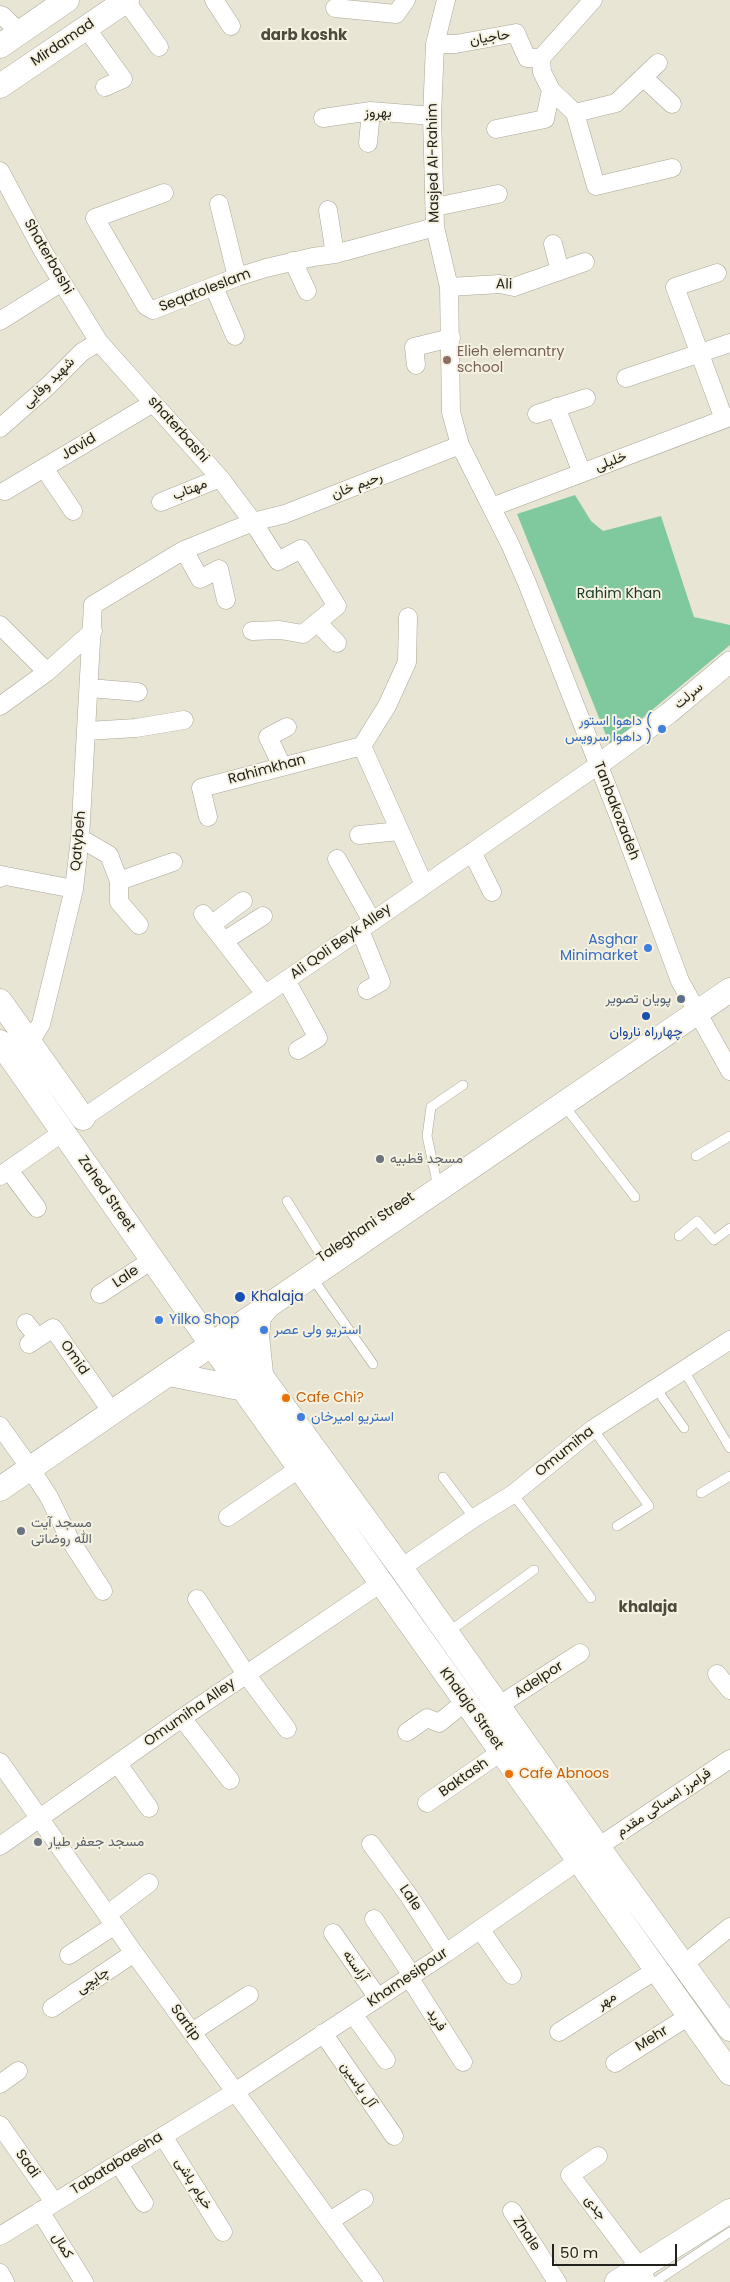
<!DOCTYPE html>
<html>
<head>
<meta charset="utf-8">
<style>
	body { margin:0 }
	#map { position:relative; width:730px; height:2282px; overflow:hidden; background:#e8e5d4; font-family:Poppins,sans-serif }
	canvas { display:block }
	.scale { position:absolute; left:552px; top:2244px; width:125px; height:22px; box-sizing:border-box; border:2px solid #23211b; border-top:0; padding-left:6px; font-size:15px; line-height:18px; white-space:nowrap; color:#23211b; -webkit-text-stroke:4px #f6f2e1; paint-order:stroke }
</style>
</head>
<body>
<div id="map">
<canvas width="730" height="2282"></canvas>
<div class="scale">50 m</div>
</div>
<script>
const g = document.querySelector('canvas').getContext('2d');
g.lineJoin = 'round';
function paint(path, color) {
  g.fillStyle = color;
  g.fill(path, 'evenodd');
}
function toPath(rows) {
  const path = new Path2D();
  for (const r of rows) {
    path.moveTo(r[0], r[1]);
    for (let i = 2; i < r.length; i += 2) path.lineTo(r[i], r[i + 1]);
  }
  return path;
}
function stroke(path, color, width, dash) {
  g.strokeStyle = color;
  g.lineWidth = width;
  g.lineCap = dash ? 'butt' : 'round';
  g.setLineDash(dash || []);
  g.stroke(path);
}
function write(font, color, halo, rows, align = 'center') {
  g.font = font + ' Poppins,Vazirmatn,sans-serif';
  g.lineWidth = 4;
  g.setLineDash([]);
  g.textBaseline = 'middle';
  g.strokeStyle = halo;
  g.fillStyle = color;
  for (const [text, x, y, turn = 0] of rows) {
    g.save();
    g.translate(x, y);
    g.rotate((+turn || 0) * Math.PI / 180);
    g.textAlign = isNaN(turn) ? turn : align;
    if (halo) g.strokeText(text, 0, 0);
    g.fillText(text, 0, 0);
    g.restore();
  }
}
paint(toPath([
	[575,495,591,521,603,531,661,516,694,617,730,625,730,645,610,745,517,514]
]), '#80c99f');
const service = toPath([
	[563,1104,635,1197],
	[696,1156,730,1136],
	[438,1187,427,1136,431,1107,463,1085],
	[287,1201,327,1265],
	[679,1236,697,1221,714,1240,730,1228],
	[311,1276,373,1364],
	[683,1369,730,1448],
	[655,1387,684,1428],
	[593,1429,649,1506,617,1526],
	[443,1477,474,1518],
	[701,1493,730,1476],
	[513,1494,591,1598],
	[447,1633,534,1570],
	[655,2282,730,2232]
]);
const minor = toPath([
	[214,0,231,26],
	[446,0,435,44,432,116,435,227,449,287,451,412,460,445,510,544,527,583,621,822,680,981,730,1071],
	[126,1,159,47],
	[335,8,396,14,406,0],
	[0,15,3,16,19,32],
	[86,28,123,79,105,87],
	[435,44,456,44,516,33,527,58,541,58,593,0],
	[541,58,542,72,551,90,575,113,596,186,672,168],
	[643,77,672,104],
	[575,113,616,103,658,63],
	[323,118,371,111,432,116],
	[496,129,545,119,551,90],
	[368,143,371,111],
	[0,171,44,253,99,342,220,478,253,522,278,561,301,549,337,606,303,634,280,630,252,631],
	[164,193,95,218,146,306,153,310,237,277,266,268,313,257,335,254,435,227],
	[219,204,237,277],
	[435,207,498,194],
	[328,210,335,254],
	[553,244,560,271],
	[293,261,307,291],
	[717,273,675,287,724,419],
	[214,287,235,336],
	[449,287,500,284,514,287,585,262],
	[0,321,62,282],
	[416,365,414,347,451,338],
	[626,378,730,343],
	[556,407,582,473],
	[537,414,586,398],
	[0,428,49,385,82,352,99,342],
	[44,468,73,511],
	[5,491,153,403],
	[161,502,220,478],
	[492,507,730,417],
	[184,550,200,579,219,569,226,600],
	[317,622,337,643],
	[0,625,47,672],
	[89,688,138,692],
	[0,706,47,672,93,631],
	[87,731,136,728,184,720],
	[362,746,424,885],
	[282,766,268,737,287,727],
	[208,817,201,788,362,746,387,706,407,662,408,617],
	[359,835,400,831],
	[80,838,109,855,119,881,119,902,139,925],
	[472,852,492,892],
	[337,859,372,921],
	[0,878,1,875,74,889],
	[119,881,173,862],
	[203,914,265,994],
	[211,925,243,901],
	[360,930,381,982,367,990],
	[224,941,263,916],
	[286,980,318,1038,298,1050],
	[29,1044,41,1024,74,889,80,838,93,605,184,550,253,522,285,514,460,445],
	[83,1118,360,930,598,765],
	[9,1170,37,1208],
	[0,1176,63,1132],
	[100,1294,152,1260],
	[26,1323,38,1338],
	[29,1344,53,1328,112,1412],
	[0,1426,30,1468,49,1497,70,1540,103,1591],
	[228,1517,300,1468],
	[401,1568,474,1518,513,1494,593,1429,730,1340],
	[197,1599,246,1674,287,1729],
	[717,1674,730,1690],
	[498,1706,580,1653],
	[182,1718,230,1780],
	[407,1732,427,1718,439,1723,465,1702],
	[0,1762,134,1953,374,2282],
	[118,1764,149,1808],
	[427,1803,501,1752],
	[371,1844,409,1896,446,1953],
	[0,1846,182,1718,381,1583],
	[598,1847,730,1759],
	[108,1914,149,1883],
	[374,1919,409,1971,409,1977,463,2062],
	[480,1929,512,1975],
	[333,1933,378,1998],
	[69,1955,115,1925],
	[683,1965,730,1927],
	[52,2008,134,1953],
	[353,2014,386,2060],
	[192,2032,249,1995],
	[559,2032,656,1970],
	[323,2033,394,2136],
	[615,2063,689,2016],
	[0,2084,18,2071],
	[0,2125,54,2202],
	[163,2136,223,2232],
	[598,2156,570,2175,640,2268,647,2282],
	[119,2164,144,2203],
	[40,2211,84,2282],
	[512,2211,557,2282],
	[330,2221,364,2199],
	[0,2236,235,2092,446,1953,578,1861],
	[0,2273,5,2282]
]);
const tertiary = toPath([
	[598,765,669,713,730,662]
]);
const secondary = toPath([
	[0,46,67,0],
	[0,86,127,0],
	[0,1001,83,1118],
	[0,1042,212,1345,730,2073],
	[230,1333,401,1568,598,1847,730,2029],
	[261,1373,257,1336,259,1317,267,1307],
	[169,1374,244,1389],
	[0,1489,730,990],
	[617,2282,730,2211]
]);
stroke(service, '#aaa697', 10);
stroke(minor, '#aaa697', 19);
stroke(tertiary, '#aaa697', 22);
stroke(secondary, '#aaa697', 25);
stroke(service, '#fff', 9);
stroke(minor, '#fff', 18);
stroke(tertiary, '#fff', 21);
stroke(secondary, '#fff', 24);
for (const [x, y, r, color] of [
	[447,360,5,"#8d6e63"],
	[662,729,5,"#3f7fe0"],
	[648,948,5,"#3f7fe0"],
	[681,999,5,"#5c6f8a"],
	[646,1016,5,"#1a4fb4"],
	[380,1159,5,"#6b7280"],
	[240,1297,6,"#1a4fb4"],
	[159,1320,5,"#3f7fe0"],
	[264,1330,5,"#3f7fe0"],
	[286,1398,5,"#e8710a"],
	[301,1417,5,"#3f7fe0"],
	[21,1531,5,"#6b7280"],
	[509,1774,5,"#e8710a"],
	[38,1842,5,"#6b7280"]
]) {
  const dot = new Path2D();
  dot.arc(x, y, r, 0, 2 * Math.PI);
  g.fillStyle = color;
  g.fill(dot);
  stroke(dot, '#f6f2e1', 2);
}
write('14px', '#23211b', '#f6f2e1', [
	["حاجیان",490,38,-9],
	["Mirdamad",63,43,-34],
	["بهروز",378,113],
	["Masjed Al-Rahim",434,163,-91],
	["Shaterbashi",48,257,60],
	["Ali",504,285,1],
	["Seqatoleslam",205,291,-21],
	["شهید وفایی",49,383,-44],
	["shaterbashi",178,430,48],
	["Javid",79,447,-31],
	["خلیلی",611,462,-21],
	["رحیم خان",357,486,-21],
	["مهتاب",190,490,-22],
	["سرلت",689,696,-40],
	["Rahimkhan",267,770,-15],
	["Tanbakozadeh",616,811,69],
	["Qatybeh",79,841,-85],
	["Ali Qoli Beyk Alley",341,942,-35],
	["Zahed Street",106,1194,55],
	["Taleghani Street",366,1228,-34],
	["Lale",126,1277,-34],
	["Omid",74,1358,55],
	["Omumiha",565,1452,-39],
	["Adelpor",539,1680,-33],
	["Khalaja Street",471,1709,54],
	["Omumiha Alley",190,1713,-35],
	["Baktash",464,1778,-35],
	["فرامرز امساکی مقدم",664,1803,-34],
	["Lale",410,1898,56],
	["آراسته",355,1966,55],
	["Khamesipour",408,1978,-34],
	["چایچی",93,1981,-34],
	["مهر",607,2001,-33],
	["فرید",436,2020,58],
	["Sartip",185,2023,54],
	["Mehr",652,2039,-32],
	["آل یاسین",358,2085,55],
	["Sadi",27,2164,55],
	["Tabatabaeeha",117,2164,-32],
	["خیام باشی",193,2184,58],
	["جدی",595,2208,53],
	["Zhale",526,2234,57],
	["کمال",62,2246,58]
]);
write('14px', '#785e54', '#f6f2e1', [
	["Elieh elemantry",457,352],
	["school",457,368]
], 'left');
write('14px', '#173827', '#f6f2e1', [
	["Rahim Khan",619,594]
]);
write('14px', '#366cbe', '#f6f2e1', [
	["داهوا استور (",652,721,"right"],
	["داهوا سرویس )",652,737,"right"],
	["Asghar",638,940,"right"],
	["Minimarket",638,956,"right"],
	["Yilko Shop",169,1320],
	["استریو ولی عصر",274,1330],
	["استریو امیرخان",311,1417]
], 'left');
write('14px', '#4e5e75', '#f6f2e1', [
	["پویان تصویر",671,999]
], 'right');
write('14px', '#164399', '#f6f2e1', [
	["چهارراه ناروان",646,1032],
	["Khalaja",251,1297,"left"]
]);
write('14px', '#5b616d', '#f6f2e1', [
	["مسجد قطبیه",390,1159],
	["مسجد آیت",31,1523],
	["الله روضاتی",31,1539],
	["مسجد جعفر طیار",48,1842]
], 'left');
write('14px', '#c56008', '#f6f2e1', [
	["Cafe Chi?",296,1398],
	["Cafe Abnoos",519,1774]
], 'left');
write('bold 15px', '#4e4a3d', '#f6f2e1', [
	["darb koshk",304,36],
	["khalaja",648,1608]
]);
</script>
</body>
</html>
